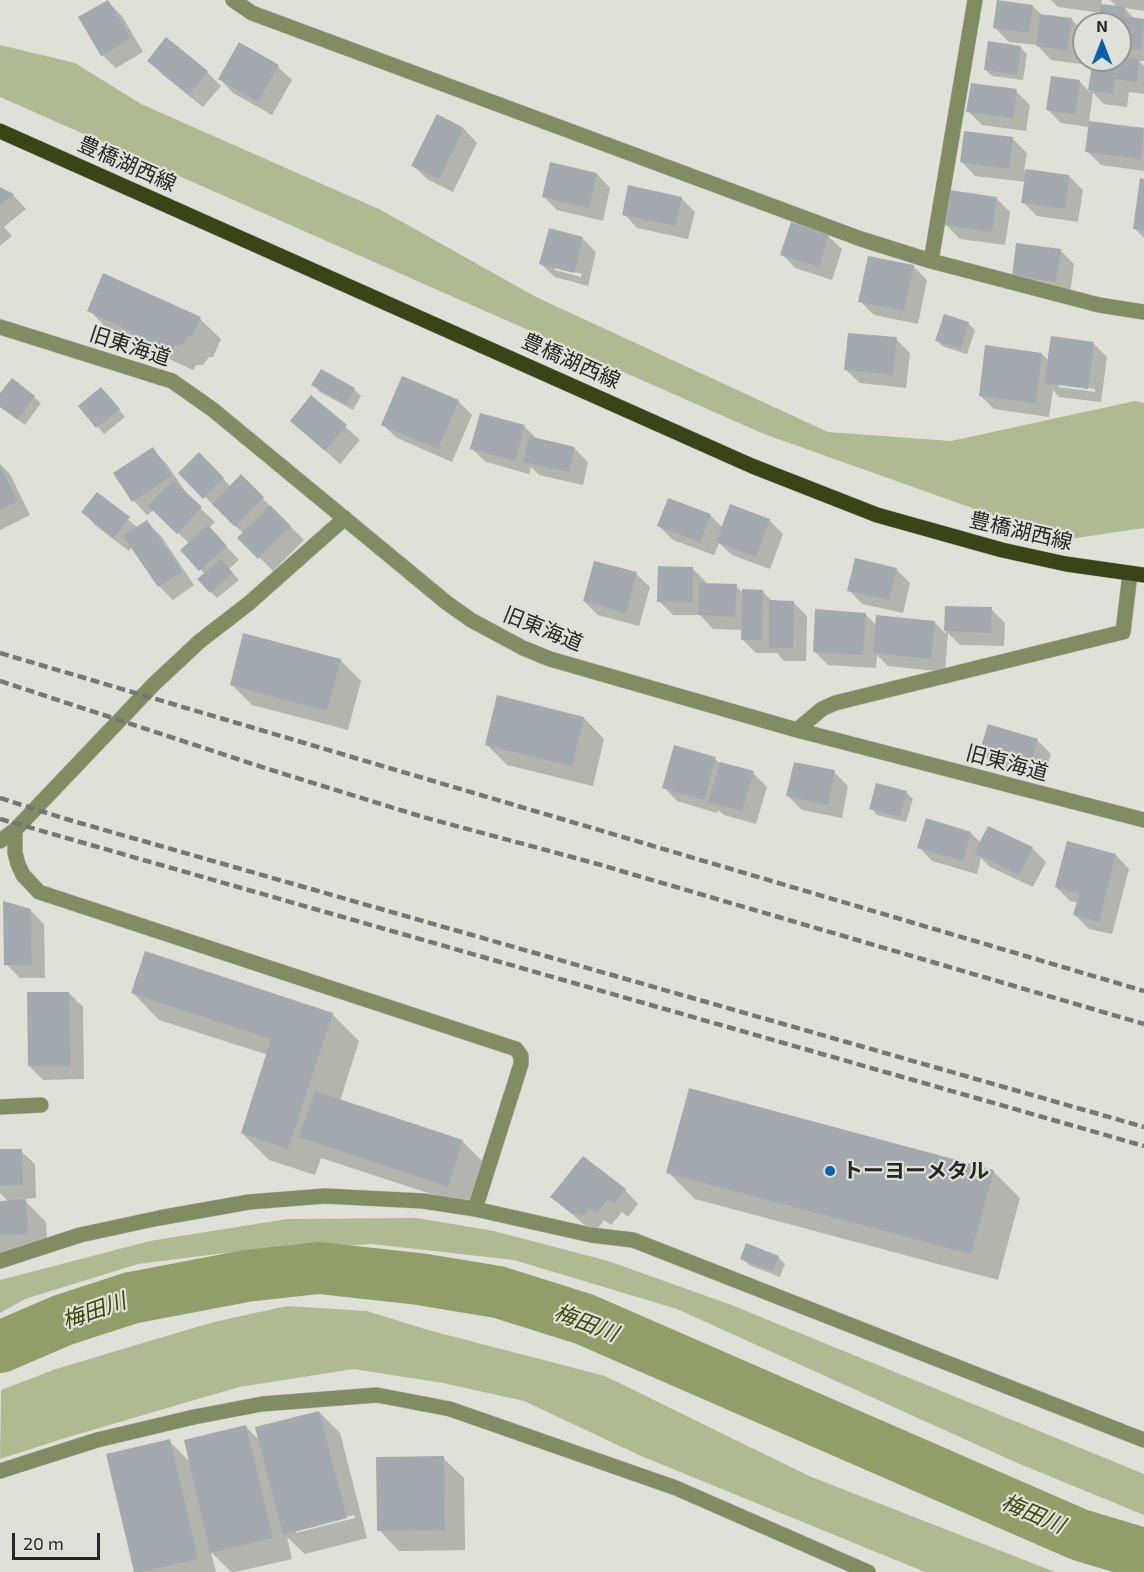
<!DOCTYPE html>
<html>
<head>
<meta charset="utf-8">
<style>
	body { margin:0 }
	#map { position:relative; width:1144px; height:1572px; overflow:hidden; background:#dfe1d9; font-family:"Exo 2",sans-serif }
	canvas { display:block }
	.north { position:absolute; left:1072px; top:12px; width:60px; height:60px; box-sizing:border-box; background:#dfe1d9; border:2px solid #959791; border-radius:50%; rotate:0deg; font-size:16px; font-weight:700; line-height:24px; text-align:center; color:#272825 }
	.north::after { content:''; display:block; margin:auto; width:21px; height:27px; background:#0760ae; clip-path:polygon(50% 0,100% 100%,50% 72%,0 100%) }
	.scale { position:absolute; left:12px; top:1533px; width:88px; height:27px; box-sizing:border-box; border:3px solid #272825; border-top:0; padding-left:8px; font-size:18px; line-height:21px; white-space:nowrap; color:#272825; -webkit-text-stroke:4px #dfe1d9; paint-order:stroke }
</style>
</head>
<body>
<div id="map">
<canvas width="1144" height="1572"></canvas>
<div class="north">N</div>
<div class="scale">20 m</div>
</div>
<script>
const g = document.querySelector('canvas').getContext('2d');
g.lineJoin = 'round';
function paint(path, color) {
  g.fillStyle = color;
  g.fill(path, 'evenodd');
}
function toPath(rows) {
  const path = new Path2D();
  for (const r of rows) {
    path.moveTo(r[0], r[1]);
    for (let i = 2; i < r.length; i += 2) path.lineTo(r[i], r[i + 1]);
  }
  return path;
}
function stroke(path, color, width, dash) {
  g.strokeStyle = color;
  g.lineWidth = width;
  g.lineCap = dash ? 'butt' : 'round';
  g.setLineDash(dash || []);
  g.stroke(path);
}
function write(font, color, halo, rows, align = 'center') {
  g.font = font + ' "Exo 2","Noto Sans JP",sans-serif';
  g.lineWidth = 4.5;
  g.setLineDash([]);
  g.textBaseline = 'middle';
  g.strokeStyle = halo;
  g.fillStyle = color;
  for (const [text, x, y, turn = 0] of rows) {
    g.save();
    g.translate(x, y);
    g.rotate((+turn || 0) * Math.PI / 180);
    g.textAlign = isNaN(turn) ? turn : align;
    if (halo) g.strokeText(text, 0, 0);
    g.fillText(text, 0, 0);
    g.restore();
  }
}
paint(toPath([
	[0,45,75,63,141,104,381,210,536,297,828,432,951,441,1135,401,1144,403,1144,528,1062,540,764,434,0,97],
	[417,1218,494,1231,608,1261,729,1304,1144,1474,1144,1515,1015,1462,677,1309,514,1260,372,1244,233,1252,138,1264,25,1299,0,1313,0,1280,150,1241,287,1219],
	[287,1306,367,1311,428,1330,605,1376,809,1476,1055,1572,925,1572,641,1456,524,1401,443,1383,354,1369,239,1387,65,1438,0,1459,1,1390,56,1369,146,1342,214,1322]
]), '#afb992');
paint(toPath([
	[1051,0,1102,0,1101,5,1118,8,1110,0,1144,0,1144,11,1124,8,1135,19,1144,20,1144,61,1139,61,1144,66,1144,94,1129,92,1127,107,1104,104,1093,93,1089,122,1144,130,1144,171,1101,165,1087,151,1090,127,1061,123,1047,109,1079,81,1090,92,1094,60,1120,60,1120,24,1100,24,1102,13,1058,7],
	[108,2,122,16,143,52,116,68,102,55],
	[1032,6,1042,15,1071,19,1084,33,1081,64,1051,60,1037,45,1009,42,995,28],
	[166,39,207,72,221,86,203,107,163,75,149,61],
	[240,44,278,67,292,80,272,115,233,93,220,79],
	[1020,47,1027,54,1023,80,992,76,986,70],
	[1016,91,1030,105,1026,131,982,125,968,111],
	[464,129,477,143,453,192,427,179,413,165],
	[1013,139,1027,153,1024,170,1069,176,1083,190,1078,222,1037,216,1023,202,1026,182,975,176,962,162],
	[597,174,610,188,603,221,557,210,543,196],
	[1144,180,1144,238,1135,229],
	[0,189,13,195,26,209,4,227,12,236,0,246],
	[681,198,695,212,688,239,637,228,624,214],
	[996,198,1010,212,1005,245,960,239,946,225],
	[828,236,842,249,832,280,795,268,782,254],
	[582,238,596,252,588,286,555,277,541,264],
	[555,267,582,274,581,277,555,270],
	[1060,250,1074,264,1070,295,1013,275],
	[913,266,927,280,918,324,874,315,860,301],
	[89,310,200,319,221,339,213,357,209,357,203,365,196,365,193,370,109,331],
	[968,323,975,330,967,354,944,347,937,341],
	[896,339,910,353,906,388,860,383,846,370],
	[1093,343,1107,357,1101,402,1059,397,1053,390,1049,417,994,409,980,395,1042,354,1049,361],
	[1059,384,1095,389,1095,392,1059,387],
	[321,371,354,389,361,396,353,410,320,392,313,385],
	[12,380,41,403,25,425,0,406,0,396],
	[108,395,125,417,104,434,80,407],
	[312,397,360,440,340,464,292,421],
	[458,401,472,415,452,462,397,438,383,425],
	[481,415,525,427,538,440,574,448,588,462,583,485,539,475,531,467,529,474,486,462,472,449],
	[152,449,166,463,185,491,183,492,215,522,209,528,239,560,229,569,239,580,217,598,211,592,205,574,183,550,190,544,154,510,147,515,134,501,115,473],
	[199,454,231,487,241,477,304,540,273,571,240,538,244,534,180,473],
	[0,464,10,474,30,515,0,530],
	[97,494,138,528,147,522,161,536,194,585,173,600,159,586,132,546,129,551,96,526,83,512],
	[710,515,723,528,769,520,783,534,770,569,732,555,719,543,714,555,673,540,659,526],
	[692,568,706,582,706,585,736,586,744,594,762,591,773,602,793,602,807,616,806,661,784,661,777,653,756,653,742,639,743,630,713,629,700,615,673,615,659,601],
	[896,569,910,583,903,613,862,604,849,590],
	[636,574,650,587,639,626,598,615,584,601],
	[947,608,991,609,1005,623,1004,646,960,645,948,633,945,672,888,666,877,655,876,668,828,665,814,651,865,614,877,626,934,622,946,634],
	[340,660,361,681,348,730,252,705,231,684],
	[584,718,604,739,593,786,507,765,486,744],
	[1037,740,1051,754,1043,781,995,766,981,752],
	[715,759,720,763,753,773,767,787,756,824,724,815,718,810,717,813,677,801,664,787],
	[834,772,848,786,842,818,802,810,788,796],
	[906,792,913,799,906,822,877,815,871,808],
	[971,833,981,843,1032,848,1046,862,1033,887,990,867,981,858,977,874,932,861,919,847],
	[1116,855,1129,869,1112,934,1089,929,1075,915,1078,903,1070,901,1056,887],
	[30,910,44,924,45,978,20,978,6,964],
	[69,993,83,1007,84,1079,43,1080,29,1066],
	[133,993,332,1014,359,1041,340,1101,462,1141,483,1162,468,1206,321,1158,315,1175,269,1160,242,1133,268,1055,159,1020],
	[0,1151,21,1151,35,1164,36,1198,23,1199,46,1222,48,1254,0,1256,0,1202,9,1202,0,1193],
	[993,1171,1020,1198,998,1280,695,1199,668,1172],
	[625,1190,638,1204,628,1217,622,1212,611,1225,604,1220,598,1228,586,1226,552,1197],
	[778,1257,785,1264,780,1277,749,1265,742,1259],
	[319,1412,340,1433,367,1538,305,1554,287,1537,292,1559,235,1572,231,1572,211,1552,216,1572,136,1572,169,1441,190,1462,246,1427,260,1441],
	[354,1515,355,1518,296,1533,296,1530],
	[443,1458,464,1478,465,1550,399,1551,379,1530]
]), '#0003');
stroke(toPath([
	[0,1347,63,1320,131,1298,246,1276,319,1268,419,1279,498,1292,584,1319,1080,1535,1144,1554]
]), '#919e6a', 52);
paint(toPath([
	[108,0,131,38,101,56,78,17],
	[997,0,1033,5,1029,33,993,28],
	[1101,4,1125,7,1124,16,1144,19,1141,50,1120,47,1120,24,1098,24],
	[1040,14,1072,18,1067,51,1036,46],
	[166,37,208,71,189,95,147,61],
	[988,41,1021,46,1017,75,984,70],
	[239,42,279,65,258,102,218,79],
	[1120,56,1139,59,1137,82,1115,79,1113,94,1088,90,1093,60,1120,60],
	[1051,76,1080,80,1075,114,1046,110],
	[971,83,1017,89,1013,118,966,112],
	[437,114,464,128,439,179,411,166],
	[1089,121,1144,128,1141,159,1085,152],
	[964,131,1013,137,1009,169,960,162],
	[550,162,597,173,589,208,542,197],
	[1026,169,1069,175,1065,209,1021,203],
	[1140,178,1144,179,1144,231,1133,229],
	[628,185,682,197,675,226,622,215],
	[0,187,14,194,0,205],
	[949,190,997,197,992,232,944,225],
	[791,222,829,234,819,267,780,255],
	[549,228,583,237,574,273,539,264],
	[1016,243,1061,249,1056,282,1012,276],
	[868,256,914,265,904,311,858,302],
	[103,273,201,317,192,336,188,336,182,345,175,345,172,351,87,311],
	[944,314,969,322,961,349,935,341],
	[848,333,897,337,893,375,844,370],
	[1051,336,1094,342,1088,389,1044,383],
	[985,345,1042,353,1036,403,979,396],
	[321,369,355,388,346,404,311,385],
	[402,376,459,400,438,449,381,425],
	[12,378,35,396,18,420,0,407,0,393],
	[101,387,120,409,96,428,78,406],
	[311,395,347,425,325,451,290,421],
	[480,413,525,425,515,461,470,449],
	[529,436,575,447,569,472,523,462],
	[153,447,172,476,132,502,113,473],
	[199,452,224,478,203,499,178,473],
	[0,465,18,501,0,510],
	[241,474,264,497,235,527,212,504],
	[173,480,202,507,177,534,148,506],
	[97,492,130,517,114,538,81,512],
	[668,498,711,514,700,542,657,526],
	[730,504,770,519,756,557,716,542],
	[270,505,291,526,258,559,237,538],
	[147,520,182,571,158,587,123,536],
	[208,525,227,546,199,571,180,550],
	[855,558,897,568,889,600,847,591],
	[221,559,233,573,210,593,197,579],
	[594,561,637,572,626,613,583,601],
	[658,566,693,567,693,602,657,602],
	[699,583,737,584,735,617,698,615],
	[742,589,763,590,762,640,741,640],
	[769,600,794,601,793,648,769,648],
	[945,606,992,607,991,633,944,631],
	[815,609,866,613,863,655,813,652],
	[876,615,935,621,931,659,873,653],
	[243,633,341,659,327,711,230,685],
	[497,695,584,717,572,766,485,745],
	[988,724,1038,739,1029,768,979,753],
	[674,745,716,757,704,800,662,788],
	[720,762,754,771,742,811,708,802],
	[794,762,835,770,828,805,786,796],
	[876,783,907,791,900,817,869,809],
	[926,818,971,832,963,861,917,848],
	[988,826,1033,847,1019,875,974,853],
	[1067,841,1116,854,1099,922,1073,915,1079,894,1055,887],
	[3,901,31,909,32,965,4,965],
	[145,951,333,1013,288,1149,241,1133,271,1039,131,993],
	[27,992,69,992,71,1066,28,1066],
	[689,1088,994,1170,971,1254,666,1173],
	[315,1091,463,1140,448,1187,299,1137],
	[0,1149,22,1149,23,1185,0,1186],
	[583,1156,626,1189,614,1204,607,1199,597,1213,590,1208,584,1215,571,1213,550,1197],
	[26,1199,28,1234,0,1235,0,1201],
	[746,1243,779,1256,773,1271,740,1259],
	[319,1411,347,1518,283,1535,255,1427],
	[246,1425,273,1538,210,1553,184,1440],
	[170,1439,198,1559,142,1572,134,1572,106,1454],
	[444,1456,445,1530,377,1531,376,1457]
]), '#a4a9af');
const minor = toPath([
	[233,0,252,13,861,239,931,261,1099,305,1144,312],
	[931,261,975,0],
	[0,327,172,381,212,409,447,603,471,620,523,648,550,659,797,730,1144,820],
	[797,730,822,709,835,703,1123,632,1130,574],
	[15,830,15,853,18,864,23,875,39,892,516,1049,521,1056,521,1064,475,1209],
	[0,841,15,830,154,684,200,641,248,604,345,518],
	[0,1107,41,1105],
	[0,1261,80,1235,159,1218,249,1202,325,1196,423,1201,475,1209,591,1235,633,1240,1144,1440],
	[0,1471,97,1440,194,1417,262,1404,377,1395,450,1409,676,1488,868,1572]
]);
const major = toPath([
	[0,131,752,466,877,515,1002,550,1066,564,1144,575]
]);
stroke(minor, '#babcb5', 16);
stroke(major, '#babcb5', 16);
stroke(minor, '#828c62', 15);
stroke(major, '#3b4416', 15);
stroke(toPath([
	[0,653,1144,991],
	[0,681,268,769,423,817,594,863,1144,1024],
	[0,798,66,819,1144,1127],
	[0,819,1144,1146]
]), '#757772', 4.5, [9, 4.5]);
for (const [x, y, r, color] of [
	[830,1171,6,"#0760ae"]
]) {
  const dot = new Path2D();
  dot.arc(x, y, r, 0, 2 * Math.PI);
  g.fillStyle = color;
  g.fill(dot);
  stroke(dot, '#dfe1d9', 2);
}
write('21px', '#272825', '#dfe1d9', [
	["豊橋湖西線",127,164,24],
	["旧東海道",130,346,18],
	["豊橋湖西線",571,361,24],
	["豊橋湖西線",1021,531,13],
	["旧東海道",543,629,22],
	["旧東海道",1007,763,15]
]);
write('bold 21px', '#272825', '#dfe1d9', [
	["トーヨーメタル",842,1171]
], 'left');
write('italic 22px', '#3d4709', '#dfe1d9', [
	["梅田川",94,1311,-19],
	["梅田川",586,1323,21],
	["梅田川",1033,1514,23]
]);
</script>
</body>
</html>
